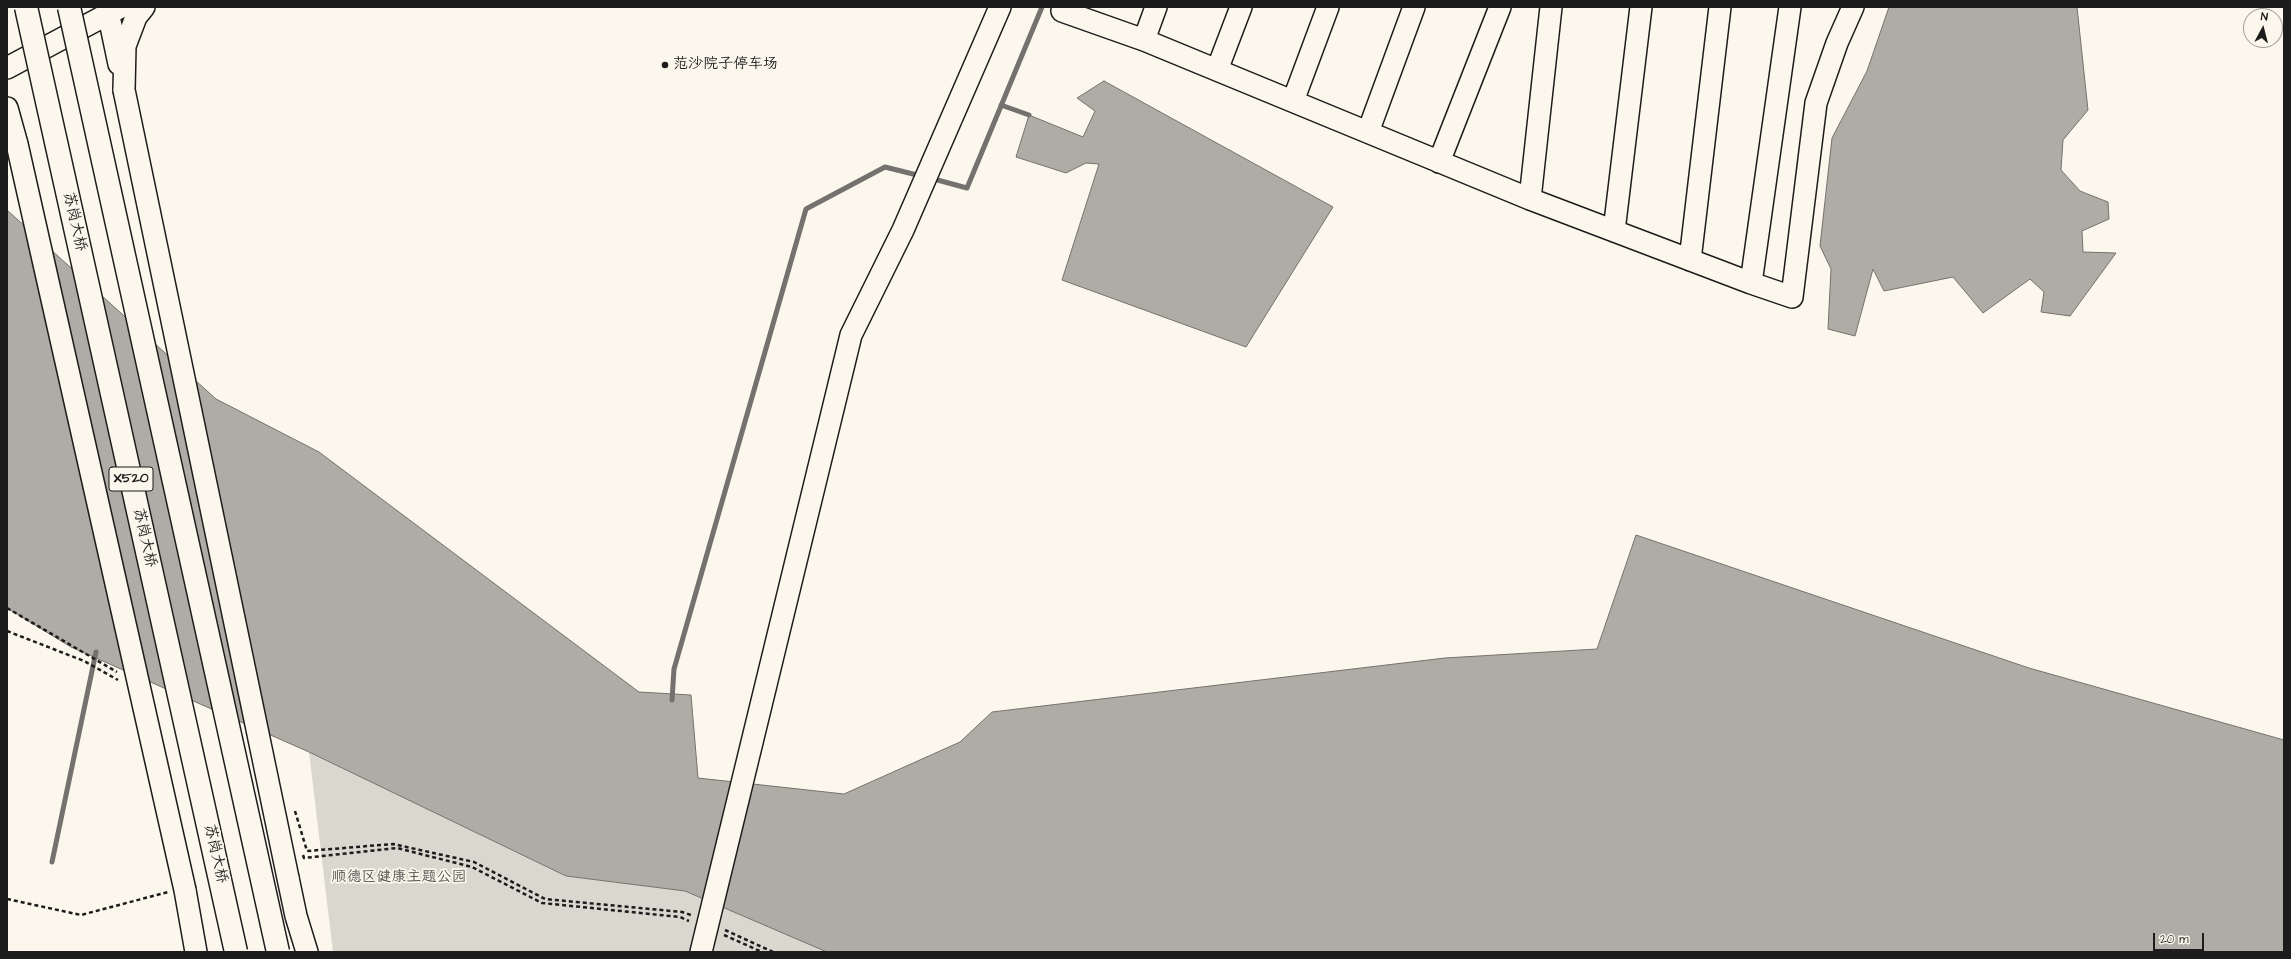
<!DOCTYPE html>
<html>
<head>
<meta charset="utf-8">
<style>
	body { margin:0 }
	#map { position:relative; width:2291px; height:959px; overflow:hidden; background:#fbf7ec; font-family:"Architects Daughter",sans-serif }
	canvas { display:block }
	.frame { position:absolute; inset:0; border:8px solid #1c1c1c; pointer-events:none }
	.north { position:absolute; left:2243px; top:8px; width:40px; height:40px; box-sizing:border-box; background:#fbf7ec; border:1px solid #a29f99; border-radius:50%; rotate:7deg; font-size:11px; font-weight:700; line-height:16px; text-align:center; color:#1c1c1c }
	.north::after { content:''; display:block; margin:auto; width:14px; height:18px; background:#1c1c1c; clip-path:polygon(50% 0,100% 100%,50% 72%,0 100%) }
	.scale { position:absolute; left:2153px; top:933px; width:51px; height:18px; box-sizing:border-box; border:2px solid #1c1c1c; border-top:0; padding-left:5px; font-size:12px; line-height:14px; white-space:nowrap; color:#1c1c1c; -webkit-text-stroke:3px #fbf7ec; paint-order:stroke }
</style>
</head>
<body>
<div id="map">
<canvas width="2291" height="959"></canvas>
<div class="frame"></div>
<div class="north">N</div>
<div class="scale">20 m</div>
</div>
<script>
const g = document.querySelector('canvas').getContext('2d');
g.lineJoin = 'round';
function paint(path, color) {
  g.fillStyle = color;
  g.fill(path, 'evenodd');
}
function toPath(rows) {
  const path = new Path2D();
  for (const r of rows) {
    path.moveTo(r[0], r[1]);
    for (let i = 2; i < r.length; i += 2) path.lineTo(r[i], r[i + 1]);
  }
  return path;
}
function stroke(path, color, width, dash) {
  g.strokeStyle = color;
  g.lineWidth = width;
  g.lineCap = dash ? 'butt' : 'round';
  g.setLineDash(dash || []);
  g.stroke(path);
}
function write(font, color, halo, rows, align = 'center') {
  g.font = font + ' "Architects Daughter","LXGW WenKai TC",sans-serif';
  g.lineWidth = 3.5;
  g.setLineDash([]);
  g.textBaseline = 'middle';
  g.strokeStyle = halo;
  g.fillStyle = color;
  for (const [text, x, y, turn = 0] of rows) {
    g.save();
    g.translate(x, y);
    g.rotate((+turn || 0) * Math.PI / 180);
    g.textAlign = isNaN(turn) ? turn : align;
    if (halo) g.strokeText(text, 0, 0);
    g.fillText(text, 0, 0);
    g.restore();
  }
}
paint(toPath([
	[309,752,566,876,685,891,827,952,333,952]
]), '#dad7ce');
const water = toPath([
	[1889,7,2077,7,2088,110,2063,140,2061,170,2080,191,2108,202,2109,219,2082,231,2083,252,2116,253,2070,316,2041,312,2044,292,2030,279,1983,313,1953,277,1884,291,1873,269,1855,336,1828,329,1831,269,1820,246,1832,138,1867,71,1889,7],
	[1104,81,1333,207,1246,347,1062,280,1099,164,1086,163,1066,173,1016,157,1029,115,1083,137,1095,111,1077,98,1104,81],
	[7,210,216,399,319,452,639,692,691,695,698,778,844,794,960,742,992,712,1445,658,1597,649,1636,535,2029,668,2284,740,2284,952,827,952,685,891,566,876,309,752,71,647,7,608,7,210]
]);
paint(water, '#afaca5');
stroke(water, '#74726e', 1);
stroke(toPath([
	[1001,105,1029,115],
	[930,178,967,188,1042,7],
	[672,700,674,669,806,209,885,167,921,176],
	[52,862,96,652]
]), '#74726e', 5);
const minor = toPath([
	[107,7,119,64],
	[1063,7,1062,11,1144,40,1530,199,1551,7],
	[1144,40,1156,7],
	[7,68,121,7],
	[1217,70,1241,7],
	[124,90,125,46,136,17,144,7],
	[1293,101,1328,7],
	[7,108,17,144],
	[1368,132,1414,7],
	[1439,162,1500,7],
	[1530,199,1751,283,1790,7],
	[1614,231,1641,7],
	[1690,260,1720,7],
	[1751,283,1792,297,1816,103,1837,43,1853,7],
	[288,878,296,916,307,952],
	[185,890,196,952],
	[701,952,851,335,903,230,1000,7]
]);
stroke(minor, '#1c1c1c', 24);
stroke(toPath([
	[7,608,117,672],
	[7,631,84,661,118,680],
	[295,811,307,851,393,844,474,862,545,899,682,912,691,915],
	[303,855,304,858,397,848,472,867,542,903,680,917,689,921],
	[7,899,81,915,168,892],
	[725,930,773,952],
	[724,935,762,952]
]), '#1c1c1c', 2.5, [4, 3]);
stroke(minor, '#fbf7ec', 21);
const minorBridge = toPath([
	[124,90,288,878],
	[17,144,185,890]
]);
const highwayBridge = toPath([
	[26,7,236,952],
	[69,7,278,952]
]);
stroke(minorBridge, '#1c1c1c', 24, []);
stroke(highwayBridge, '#1c1c1c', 25, []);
stroke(minorBridge, '#fbf7ec', 21);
stroke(highwayBridge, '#fbf7ec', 22);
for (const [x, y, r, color] of [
	[665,65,4,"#1c1c1c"]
]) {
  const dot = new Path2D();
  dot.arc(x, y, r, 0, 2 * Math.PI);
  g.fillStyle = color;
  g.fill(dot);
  stroke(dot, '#fbf7ec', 1.5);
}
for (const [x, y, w] of [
	[131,479,44]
]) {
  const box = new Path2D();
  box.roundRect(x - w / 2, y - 12, w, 24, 3);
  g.fillStyle = '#fbf7ec';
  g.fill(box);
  stroke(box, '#1c1c1c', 1);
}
write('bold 14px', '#1c1c1c', null, [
	["X520",131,479]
]);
write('15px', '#1c1c1c', '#fbf7ec', [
	["范沙院子停车场",673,65]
], 'left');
write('15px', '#1c1c1c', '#fbf7ec', [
	["苏岗大桥",74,222,77],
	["苏岗大桥",144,538,77],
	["苏岗大桥",215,854,77]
]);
write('15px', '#555451', '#fbf7ec', [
	["顺德区健康主题公园",399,878]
]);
</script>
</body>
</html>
